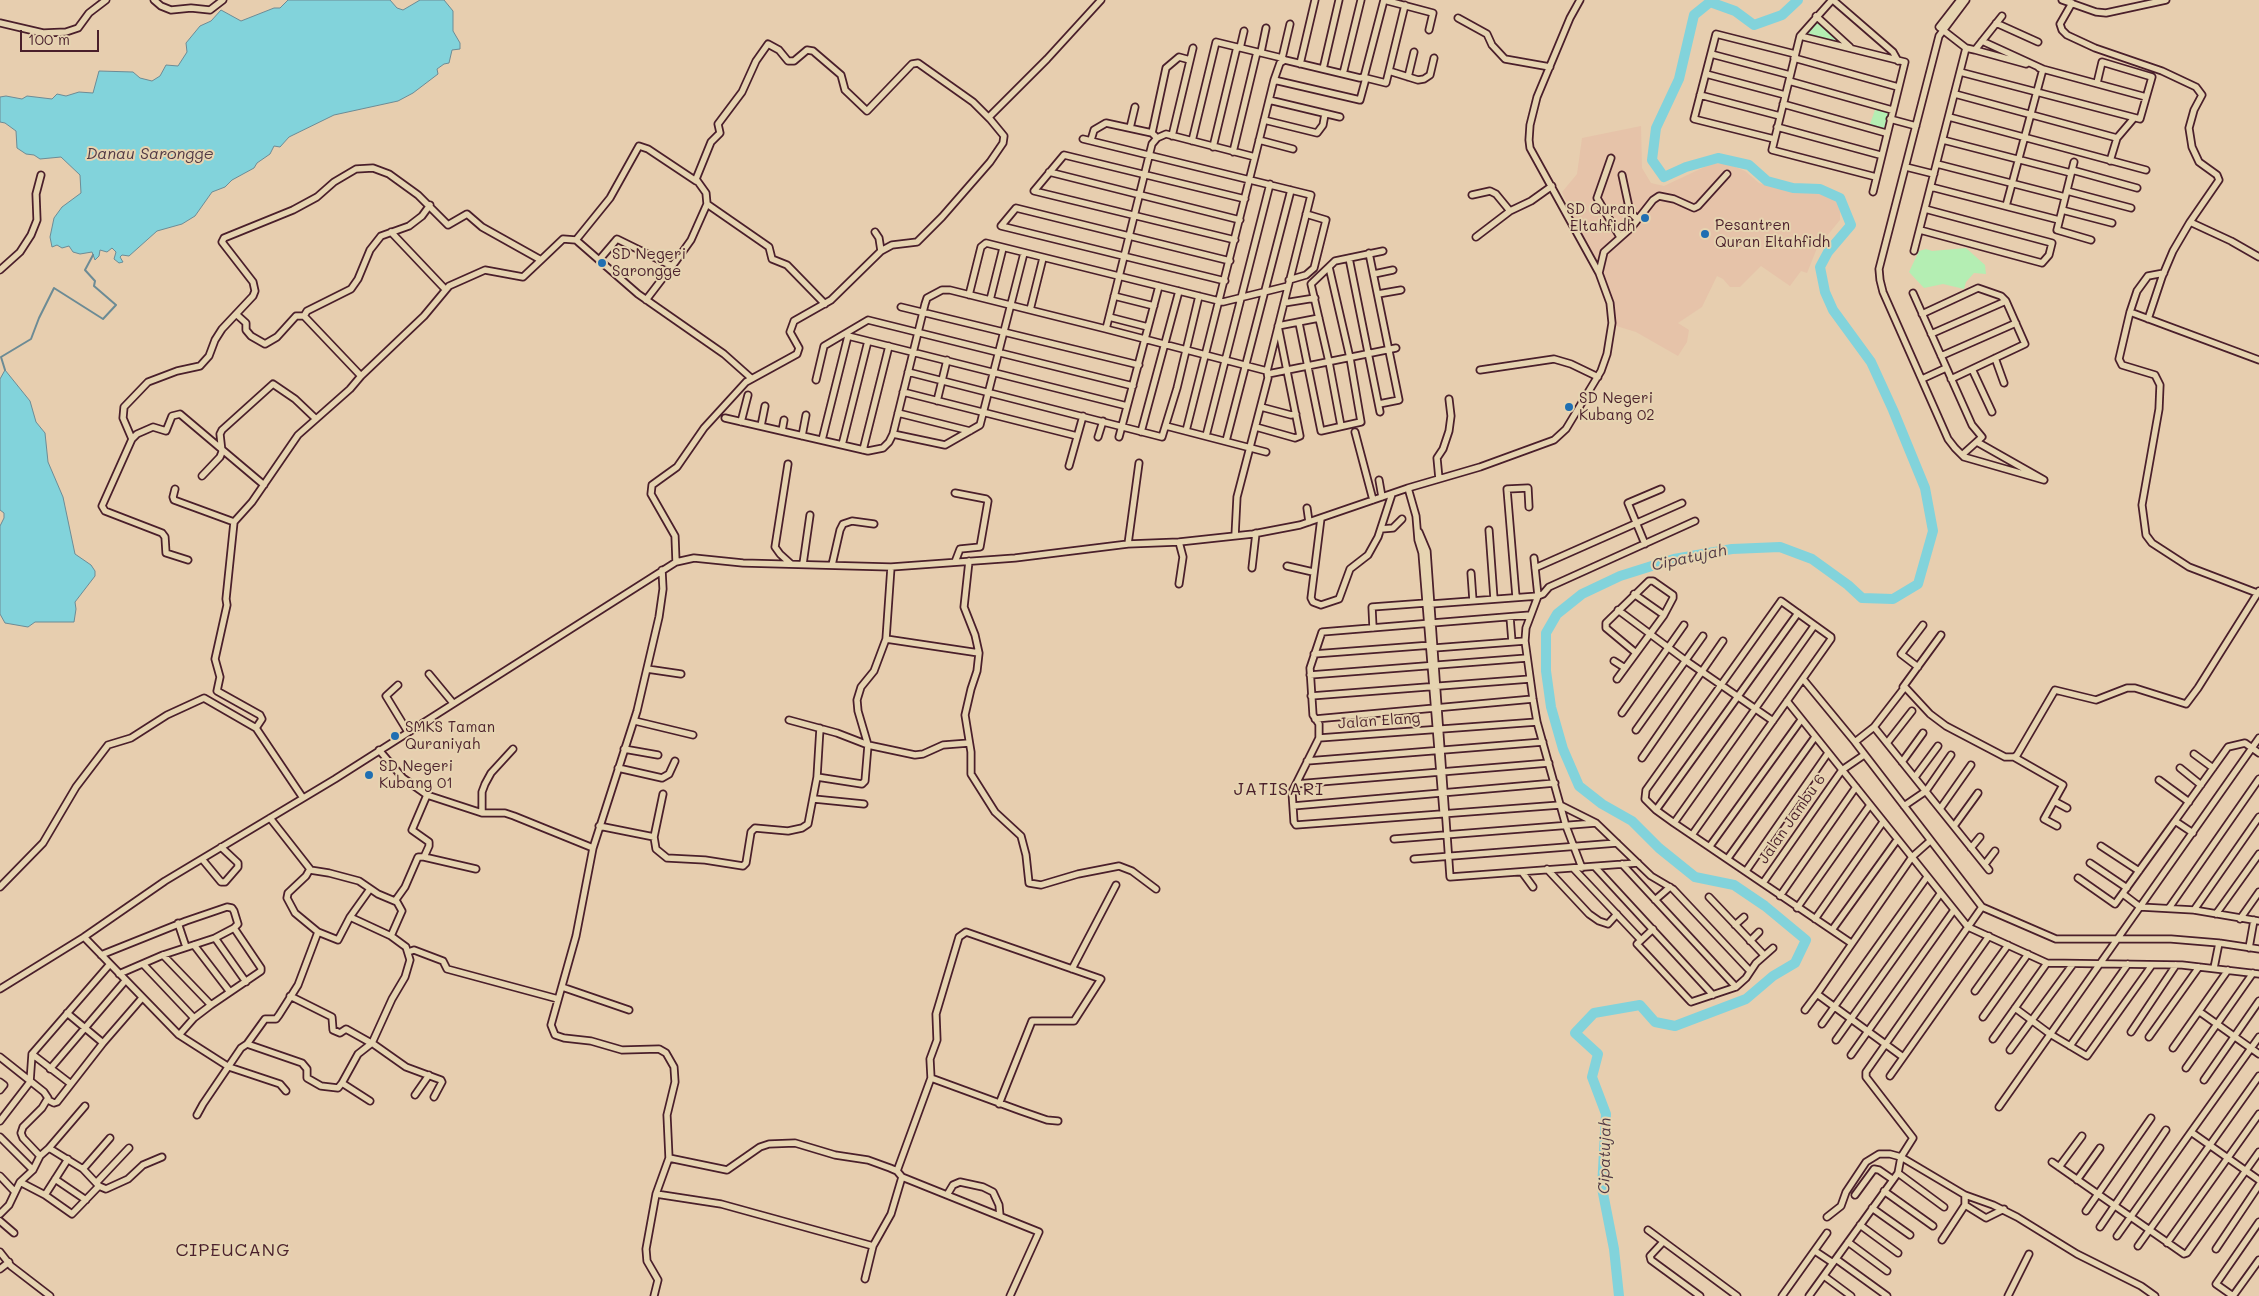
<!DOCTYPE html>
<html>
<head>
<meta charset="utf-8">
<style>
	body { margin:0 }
	#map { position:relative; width:2259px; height:1296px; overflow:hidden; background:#e7ceaf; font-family:Mali,sans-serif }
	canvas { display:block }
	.scale { position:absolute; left:20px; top:30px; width:79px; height:22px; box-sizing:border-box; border:2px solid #4a1f2b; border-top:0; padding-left:6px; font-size:15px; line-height:18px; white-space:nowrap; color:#4a1f2b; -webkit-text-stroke:4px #e6d4b1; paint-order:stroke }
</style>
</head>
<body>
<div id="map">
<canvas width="2259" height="1296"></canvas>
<div class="scale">100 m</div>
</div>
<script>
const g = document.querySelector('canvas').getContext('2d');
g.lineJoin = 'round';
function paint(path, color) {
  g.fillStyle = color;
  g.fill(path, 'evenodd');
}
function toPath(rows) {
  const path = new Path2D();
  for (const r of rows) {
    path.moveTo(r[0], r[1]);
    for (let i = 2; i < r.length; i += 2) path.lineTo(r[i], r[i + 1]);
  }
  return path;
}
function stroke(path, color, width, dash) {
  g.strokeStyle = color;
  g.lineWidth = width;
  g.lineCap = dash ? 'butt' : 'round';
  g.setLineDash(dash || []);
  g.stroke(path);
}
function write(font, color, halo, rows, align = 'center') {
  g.font = font + ' Mali,sans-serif';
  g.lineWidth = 4;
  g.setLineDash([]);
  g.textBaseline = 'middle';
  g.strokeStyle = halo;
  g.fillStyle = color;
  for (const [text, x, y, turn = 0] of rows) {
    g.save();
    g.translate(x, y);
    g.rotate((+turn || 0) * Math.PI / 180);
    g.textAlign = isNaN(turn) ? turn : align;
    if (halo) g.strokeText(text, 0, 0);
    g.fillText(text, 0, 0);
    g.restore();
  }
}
paint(toPath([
	[1641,126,1642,168,1651,183,1664,186,1713,163,1728,164,1745,171,1759,183,1797,193,1824,190,1831,194,1840,205,1840,220,1817,248,1807,273,1801,271,1790,286,1761,266,1740,287,1730,287,1723,279,1717,276,1702,307,1678,323,1689,330,1687,342,1678,356,1636,332,1613,325,1611,300,1562,192,1577,174,1582,138]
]), '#e6c3a9');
paint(toPath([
	[1816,18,1848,47,1802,35],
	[1876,107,1891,111,1885,132,1869,127],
	[1966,248,1985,265,1986,274,1974,273,1966,282,1964,289,1943,284,1924,288,1909,272,1919,251,1926,249,1932,251]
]), '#b4eeb3');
const water = toPath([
	[288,0,390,0,397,8,403,10,420,0,444,0,453,11,453,31,460,43,460,49,452,50,449,63,444,64,437,69,438,74,413,93,398,101,334,115,289,137,280,147,274,146,270,154,257,163,254,168,232,180,225,187,212,192,195,216,182,224,157,231,129,256,122,255,120,257,123,262,119,263,114,259,116,252,112,248,107,252,100,250,99,256,95,260,92,252,80,254,73,252,69,246,62,248,57,245,52,247,50,237,54,218,62,207,81,193,80,175,61,157,40,159,34,155,26,154,17,148,16,131,5,123,0,122,0,97,6,96,22,99,27,96,52,99,57,94,66,96,79,92,93,93,99,71,133,72,140,78,152,81,160,76,166,65,178,66,187,52,186,43,200,26,211,21,221,10,241,21,274,8,280,8,288,0],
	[5,370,30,401,36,422,45,433,48,462,63,497,75,554,91,565,95,571,95,576,75,602,76,609,74,622,35,622,28,627,5,623,0,614,0,526,4,518,4,513,0,510,0,379,5,370]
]);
paint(water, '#82d3db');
stroke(water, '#6c8b95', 1);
stroke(toPath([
	[5,370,1,357,31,339,39,318,54,288,103,319,116,305,94,286,95,281,85,270,93,255]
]), '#6c8b95', 2);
stroke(toPath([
	[1619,1296,1614,1249,1602,1188,1606,1114,1592,1077,1598,1054,1575,1033,1594,1013,1640,1005,1655,1022,1675,1026,1746,999,1773,976,1795,963,1806,940,1765,906,1734,885,1695,877,1659,848,1632,821,1602,804,1579,786,1563,749,1551,707,1546,671,1546,633,1557,614,1582,594,1620,576,1674,559,1732,549,1780,547,1812,559,1848,585,1862,598,1893,599,1918,584,1933,531,1925,488,1893,410,1871,362,1833,310,1825,292,1820,267,1828,252,1851,225,1840,198,1820,189,1793,188,1767,181,1749,165,1718,158,1686,167,1664,177,1652,160,1656,128,1679,79,1694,15,1710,2,1735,11,1754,25,1782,15,1798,0]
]), '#82d3db', 10);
const minor = toPath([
	[154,0,161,6,171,10,191,8,210,10,223,0],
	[1832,0,1800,36,1772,150,1876,177],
	[1833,0,1893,52,1898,61],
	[1960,0,1939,27,1966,48,1975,50,2002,16],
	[1966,0,1939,36,1879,269,1880,280,1883,292,1948,439,1955,448,1964,457,2044,480,1977,442],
	[2062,0,2096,12,2106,13,2166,0],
	[2072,3,2060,24,2062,30,2067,35,2095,48,2162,71,2196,87,2202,95,2194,110,2189,128,2192,147,2199,162,2217,175,2219,180,2190,222,2173,251,2162,277,2148,319],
	[1816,16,1850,47],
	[1458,18,1487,34,1492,45,1505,59,1550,67],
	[0,23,43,33,66,32,78,28,89,13,106,0],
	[1996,23,2038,42],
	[1800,36,1905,62,1873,192],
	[1982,41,2043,69,2006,206],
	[1240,48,1244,31],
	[1975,50,2026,64],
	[1261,52,1266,28],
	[1711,54,1790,75],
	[1794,58,1898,87],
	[1285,60,1282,58,1290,24],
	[1300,64,1315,0],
	[2039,68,2146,97],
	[1323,69,1339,0],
	[1389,71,1418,80,1424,79,1430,75,1434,58],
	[1960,72,2140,119,2152,77,2102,62,2097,83],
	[1343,74,1361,0],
	[1706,74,1785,95],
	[1408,77,1414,52],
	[1366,78,1386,83,1405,5],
	[1274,80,1360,100,1366,78,1364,77],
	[1789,81,1892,110],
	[1955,94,2117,138],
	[1700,95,1780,116],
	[1269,100,1340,117],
	[1783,104,1886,133],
	[989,117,1047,59,1101,0],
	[1949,117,2146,170],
	[1890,119,1916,126],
	[1264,120,1317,133,1323,125,1325,114],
	[1777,127,1880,155],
	[1130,128,1135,107],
	[1172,136,1193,48],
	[1157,138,1152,133,1166,68,1179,57,1190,60],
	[1083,139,1311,195,1267,371],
	[1774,139,1694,119,1716,34,1795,54],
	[1091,140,1094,130,1106,123,1152,133],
	[1259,140,1293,149],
	[1943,140,2071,173],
	[1192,141,1216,42,1282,58],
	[1213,147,1237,47],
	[1233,152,1257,52],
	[1611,158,1597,198,1620,237],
	[2110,161,2117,138,2134,118],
	[2074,162,2057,230,2091,240],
	[1937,164,2065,197],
	[1906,167,1934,174],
	[2072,170,2137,188],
	[1049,172,1240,220],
	[1622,175,1630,212,1637,219],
	[1931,187,2059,220],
	[2067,191,2131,208],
	[1472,195,1490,191,1496,194,1510,211,1531,201,1552,186],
	[707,204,769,247,772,259,787,265,825,304],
	[2062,210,2112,223],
	[2190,222,2231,241,2259,257],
	[1920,230,2042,263,2049,255,2052,243,1925,209],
	[391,232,445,289],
	[875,232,879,238,881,251],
	[1476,237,1510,211],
	[576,240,610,198,639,146,648,149,696,181],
	[1235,240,1034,191,1064,155,1245,199],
	[1914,251,1966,48],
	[1369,253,1399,400,1379,404],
	[1349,258,1380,412],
	[600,259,617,239,672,266,676,261,691,240,707,204,706,193,696,179,711,142,720,133,718,124,742,92,756,61,768,44,779,50,788,61,794,61,807,50,813,51,841,75,845,90,867,111,912,64,918,63,973,102,990,119,1004,136,1003,143,990,162,942,217,917,242,892,245,881,251,831,300,794,321,790,332,799,348,797,354,746,382,704,428,677,467,652,485,651,494,675,536,676,562],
	[0,270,20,252,31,235,37,220,36,194,41,175],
	[1599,273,1604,252,1631,228,1653,200,1659,196,1674,199,1694,208,1698,206,1727,174],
	[2164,273,2148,276,2137,291,2130,312,2119,359,2122,365,2155,375,2160,385,2159,409,2142,505,2146,535,2152,543,2189,567,2257,593],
	[1374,274,1393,270],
	[1289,280,1306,275,1314,268,1326,220,1306,214],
	[1225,281,1001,226,1016,208,1230,261],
	[1913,293,1972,425,1982,437,1962,455],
	[1378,294,1401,290],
	[969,295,981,247,986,243,1223,302,1288,286],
	[1114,296,1154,306],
	[646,300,672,266],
	[990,300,1003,248],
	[1284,303,1315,298],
	[901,307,1139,365],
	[1030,310,1043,258],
	[2130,312,2259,360],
	[236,314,246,323,246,330,251,336,265,344,277,337,296,316,304,316],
	[1922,314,1978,288,2001,296,2006,301,2025,344,1951,379],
	[1109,317,1148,327],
	[1299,323,1321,431,1361,422,1350,358,1329,267],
	[1931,334,2006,301],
	[1941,356,2016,323],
	[1995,358,2004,383],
	[1972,369,1992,412],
	[1480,370,1554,359,1571,364,1598,377],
	[908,372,1162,437,1177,388,1199,296],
	[1268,374,1396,348],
	[361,376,424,316,449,286,485,270,523,277,541,260],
	[1922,379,1946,368],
	[816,380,824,346,868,320,1133,386],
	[903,392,1077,436],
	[937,401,947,360],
	[1261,407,1291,415,1296,414],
	[898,413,970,431],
	[725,418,868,451,883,448,889,442,893,434,925,304,927,298,942,290,950,290,1106,329],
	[741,422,748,395],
	[761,426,765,406],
	[1166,426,1266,452],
	[1341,426,1329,362,1311,284,1335,261,1383,251],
	[1256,427,1295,438,1300,436,1278,326,1319,318],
	[782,431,784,420],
	[1186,431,1255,157],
	[1141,432,1179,291],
	[1355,432,1373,500],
	[893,434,945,445,980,425,1024,253],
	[802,436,806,415],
	[1206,436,1270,184],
	[1098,437,1103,421],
	[1119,437,1159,286],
	[132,439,137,434,153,427,166,431,172,416,180,414,264,485],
	[822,440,848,336,1127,406],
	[1226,441,1291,190],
	[842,445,868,341],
	[863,450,889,346],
	[788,464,775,547,780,554,791,564],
	[1069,466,1083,416],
	[202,476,220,457,222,452,220,434,222,430,273,384,295,399,316,419],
	[1439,479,1437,458,1443,449,1449,431,1451,416,1449,399],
	[1379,480,1382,497],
	[1408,488,1416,516,1418,540,1422,553,1443,811],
	[175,489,173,497,174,500,234,522],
	[1307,508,1309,522],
	[1321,518,1311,598,1313,602,1321,605,1339,599,1350,569,1368,555,1378,537,1392,494],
	[1381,529,1393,528,1402,519],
	[1489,530,1494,599],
	[1419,532,1427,551,1450,877,1638,863],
	[1235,536,1237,497,1268,378,1267,371,1106,329,1152,144,1157,138,1166,134,1255,157,1274,80,1280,63,1285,60,1360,78,1364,77,1384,0,1433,13,1429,30],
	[1128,544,1139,463],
	[1645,544,1628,503,1661,489],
	[1534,558,1538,596,1526,628,1525,641,1533,699,1537,722,1566,826,1582,868],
	[188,560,166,553,165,537,162,533,105,511,102,506,132,439,123,418,124,407,148,382,177,371,200,366,209,356,215,340,222,329,253,296,255,291,253,282,222,242,224,238,293,210,317,197,334,182,356,169,373,168,389,174,418,195,448,225,467,214,482,227,541,260,563,239,576,240,638,294,724,354,751,378],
	[969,561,964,607,975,635,979,653,977,671,971,689,965,715,971,752,971,774,995,812,1021,836,1026,855,1029,883,1041,885,1078,874,1119,866,1132,871,1156,889],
	[955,562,960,549,980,547,988,501,986,499,955,493],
	[803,564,810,515],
	[832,565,840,530,843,524,852,521,874,524],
	[1287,566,1313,572],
	[1252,568,1256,533],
	[1535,568,1682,503],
	[1471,573,1473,601],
	[1179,584,1183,557,1179,542],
	[1516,597,1507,489,1528,488,1529,507],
	[1431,604,1538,596,1543,594,1549,587,1695,521],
	[1618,610,1685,660,1773,721],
	[1530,615,1322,632,1310,668,1313,715,1319,724,1319,738,1292,792,1294,822,1296,825,1560,805,1596,823,1651,876,1673,889,1750,971],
	[1510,617,1512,642],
	[1373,628,1372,607,1426,603],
	[886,639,979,653],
	[1434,648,1525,641],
	[1636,653,1606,628,1606,623,1649,581,1653,581,1673,595,1673,598,1664,615],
	[1314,654,1432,645],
	[1614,661,1625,668],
	[1918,667,1901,654,1923,625],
	[647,669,681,674],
	[429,674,453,703],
	[1310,675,1527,658],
	[1617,679,1664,615,1634,594],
	[1803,679,1855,742,1982,907,2056,939,2171,939,2219,943,2259,949],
	[398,685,386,696,408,732],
	[1903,687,1941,635],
	[1311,696,1530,679],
	[1787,701,1968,927,2047,963,2182,965,2259,974],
	[1622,713,1684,625],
	[1315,719,1533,699],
	[789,720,837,733,868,745,915,755,923,754,943,745,969,743],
	[635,721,693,735],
	[1874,727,1989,870],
	[256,728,262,719,260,715,217,691,220,677,215,659,227,605,226,599,234,522,252,502,298,435,350,389,361,376,304,316,307,311,351,289,358,279,370,250,381,236,409,226,422,216,430,205],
	[1636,730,1703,636],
	[1319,738,1537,722],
	[1855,742,1874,727,1905,687,1930,714,1946,726,2005,757,2014,757,2063,785,2044,819,2057,826],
	[1887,743,1912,711],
	[624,749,658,755],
	[379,750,403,778,427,795,482,813,505,813,514,816,593,848],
	[2194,754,2213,768],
	[2014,757,2017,755,2055,690,2096,700,2127,688,2135,688,2186,704,2198,688,2259,591],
	[1642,758,1723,641],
	[1307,761,1543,742],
	[1902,762,1923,733],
	[618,768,662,778,669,774,675,761],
	[2180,768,2201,785],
	[817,777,862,784,865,781,868,745,858,711,857,700,861,687,874,671,886,639,891,567],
	[1915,777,1938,746],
	[2159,780,2189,802],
	[1296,784,1549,763],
	[427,795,412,830,429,842,429,846,424,857,476,869],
	[814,799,864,804],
	[2054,801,2067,808],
	[1293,806,1555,783],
	[1904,806,1926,791,1951,755],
	[1940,809,1971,765],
	[1656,810,1798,613],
	[482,813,482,792,485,784,491,773,513,749],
	[2175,821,2228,747,2245,743,2259,753],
	[1674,823,1814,626],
	[599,826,654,837,656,849,667,858,705,860,743,866,746,863,751,832,755,828,788,831,802,828,808,824,817,777,820,728],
	[1954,826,1978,793],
	[1692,835,1831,639,1831,637,1781,601,1646,790,1645,799,1656,810,1674,823,1851,943],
	[654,837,663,794],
	[1394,839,1596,823],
	[1710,846,1801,720],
	[2101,846,2139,871],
	[1971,848,1980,837],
	[1728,858,1815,737],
	[202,859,221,882,225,882,238,867,238,863,221,847],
	[1414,859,1617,843],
	[2090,863,2127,888],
	[1622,864,1736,987],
	[1985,864,1995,851],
	[1595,867,1713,995],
	[1547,869,1589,914,1599,921,1608,924,1617,914],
	[1574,869,1641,940],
	[310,870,329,873,359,881,378,894,397,902,402,911,391,936,406,947,410,960,405,977,392,999,372,1043,358,1054,342,1083],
	[1746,871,1828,753],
	[1522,872,1533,887],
	[2078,878,2115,904,2175,821,2193,833],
	[1763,883,1842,770,1864,755],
	[0,887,43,843,76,787,108,745,131,738,167,715,204,698,256,728,303,798],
	[2123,894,2140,907,2194,910,2259,921],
	[1780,896,1856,787],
	[1709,897,1764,955],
	[1655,900,1670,887],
	[395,901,405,887,418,857,424,857],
	[1797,908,1870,805],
	[2169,908,2259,779],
	[2194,910,2259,817],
	[2216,914,2259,854],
	[350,917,391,936],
	[1815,919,1883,822],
	[2240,919,2259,892],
	[178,923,186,947],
	[1735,925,1744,917],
	[1653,929,1637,944,1691,1002,1736,987,1746,978,1756,963,1773,948],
	[1832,930,1897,840],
	[318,932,338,940,350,917,370,889],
	[84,937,179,1035,229,1067,280,1084,286,1091],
	[215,938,246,982],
	[1750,941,1759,932],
	[194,945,230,992],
	[2249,948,2254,920],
	[408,952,414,950,443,961,447,969,558,999],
	[101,955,186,921,227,907,232,908,234,911,238,924,234,928,215,938,163,955,119,974],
	[163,955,211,1005],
	[143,964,194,1018],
	[2214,968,2219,943],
	[1072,969,1116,885],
	[562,987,629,1010],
	[0,989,84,937,165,881,335,779,676,562,694,558,743,563,891,567,1015,558,1128,544,1179,542,1253,534,1300,525,1408,488,1480,467,1554,440,1566,429,1601,371,1607,354,1612,323,1610,303,1599,273,1530,148,1529,140,1530,125,1537,97,1570,18,1580,0],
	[1975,991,2008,945],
	[290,996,332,1017,333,1030,340,1033,346,1029,371,1043],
	[2015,1008,2050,1034,2087,1056,2152,965],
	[1805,1010,1817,994],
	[2200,1012,2259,1054],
	[67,1013,103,1043],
	[1983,1017,2028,954],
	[1822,1024,1927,877],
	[2131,1032,2176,965],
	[179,1035,194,1018,211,1005,261,971,261,968,234,928],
	[2149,1037,2199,967],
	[2259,1037,2191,1132,2259,1180],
	[1993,1039,2047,963],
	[1836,1040,1940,894],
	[372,1043,406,1067,441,1080,442,1082,434,1097],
	[247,1044,265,1019,276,1019,279,1015,298,985,318,932,295,913,287,898,288,893,306,876,310,869,270,818],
	[2070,1046,2128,964],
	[2173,1048,2228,970],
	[2010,1050,2073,964],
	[32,1054,71,1084],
	[1851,1055,1954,910],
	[0,1057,44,1092,48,1098,42,1108,23,1127,21,1133,23,1138,40,1156,33,1170,20,1182,9,1205,0,1214],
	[1903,1057,1817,994,1912,857,1930,841],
	[2186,1068,2253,973],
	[50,1069,125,981],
	[1890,1076,1989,936],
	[931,1078,1021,1111,1047,1120,1058,1121],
	[2204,1080,2259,1001],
	[0,1082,4,1085,0,1090],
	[415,1095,429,1075],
	[48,1100,54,1103,57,1102,103,1043,142,998],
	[1999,1107,2259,738],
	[197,1115,203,1104,241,1048,247,1044,302,1063,307,1069,307,1078,321,1086,338,1088,342,1083,370,1101],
	[0,1121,30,1082,32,1054,110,964],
	[0,1137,33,1170],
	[49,1148,85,1106],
	[40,1156,49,1148,83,1169,99,1186,106,1189,128,1179,143,1165,162,1157],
	[669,1158,727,1170,760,1147,769,1144,795,1143,835,1155,868,1160,890,1168,897,1171,902,1177,1039,1232,1010,1296],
	[2052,1162,2184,1254,2187,1253,2259,1152],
	[2059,1167,2082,1136],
	[83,1169,110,1138],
	[897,1171,931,1078,930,1059,937,1040,936,1014,959,937,966,932,1101,979,1074,1021,1032,1021,999,1104],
	[1898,1173,1944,1207],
	[0,1176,15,1192],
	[55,1179,86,1200],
	[2077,1180,2100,1148],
	[20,1182,45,1195,72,1214,99,1186],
	[97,1182,129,1148],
	[1884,1191,1933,1226],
	[656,1194,721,1204,873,1246],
	[45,1195,68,1159],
	[947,1195,953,1185,960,1182,983,1187,993,1192,999,1205,1000,1216],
	[1855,1195,1874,1169,1879,1170,1892,1179],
	[1965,1205,1986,1218,2004,1209],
	[1872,1208,1910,1235],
	[2086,1211,2151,1118],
	[1827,1217,1841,1206,1846,1192,1866,1162,1879,1154,1890,1154,1901,1157,1965,1195,1993,1205,2017,1217,2077,1254,2141,1286,2155,1296],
	[0,1221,14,1233],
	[1860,1225,1898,1253],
	[2100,1227,2166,1130],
	[1648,1230,1737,1296],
	[2117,1236,2191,1132],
	[1942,1240,1965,1205,1965,1195],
	[1663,1242,1650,1256,1651,1260,1700,1296],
	[1848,1242,1887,1271],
	[2167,1243,2259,1114],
	[2138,1246,2259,1076],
	[2216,1249,2259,1185],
	[1815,1251,1833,1263],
	[0,1252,11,1266,50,1296],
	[1836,1259,1887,1296],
	[0,1269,9,1262],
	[1824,1276,1851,1296],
	[865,1279,873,1246,891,1214,902,1177],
	[654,1296,658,1280,647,1261,646,1249,656,1194,669,1158,667,1115,675,1082,674,1067,666,1053,659,1049,622,1050,591,1041,564,1038,555,1035,551,1025,576,936,593,848,637,711,659,617,663,589,662,570],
	[1782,1296,1827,1233],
	[1809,1296,1898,1173,1901,1157,1913,1138,1866,1077,1866,1072,1982,907],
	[2008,1296,2029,1254],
	[2233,1296,2216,1284,2259,1222],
	[2233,1296,2259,1260]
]);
stroke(minor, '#4a1f2b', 9);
stroke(minor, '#e6d4b1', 5.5);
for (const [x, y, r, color] of [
	[1645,218,5,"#1f6fb2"],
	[1705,234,5,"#1f6fb2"],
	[602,263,5,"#1f6fb2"],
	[1569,407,5,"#1f6fb2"],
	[395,736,5,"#1f6fb2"],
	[369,775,5,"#1f6fb2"]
]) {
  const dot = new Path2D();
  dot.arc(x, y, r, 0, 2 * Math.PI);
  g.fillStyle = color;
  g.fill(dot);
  stroke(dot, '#e6d4b1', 2);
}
write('15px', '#4a1f2b', '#e6d4b1', [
	["SD Quran",1635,209,"right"],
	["Eltahfidh",1635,226,"right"],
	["Pesantren",1715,225],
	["Quran Eltahfidh",1715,242],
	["SD Negeri",612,254],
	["Sarongge",612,271],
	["SD Negeri",1579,398],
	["Kubang 02",1579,415],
	["SMKS Taman",405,727],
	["Quraniyah",405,744],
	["SD Negeri",379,766],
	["Kubang 01",379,783]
], 'left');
write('15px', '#4a1f2b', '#e6d4b1', [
	["Jalan Elang",1379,721,-4],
	["Jalan Jambu 6",1792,819,-55]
]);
write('italic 16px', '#523a45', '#e6d4b1', [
	["Danau Sarongge",150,154],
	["Cipatujah",1689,558,-12],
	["Cipatujah",1605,1156,-89]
]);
g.letterSpacing = '1px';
write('18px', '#4a1f2b', '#e6d4b1', [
	["JATISARI",1279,789],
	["CIPEUCANG",233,1250]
]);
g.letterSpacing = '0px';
</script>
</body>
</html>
